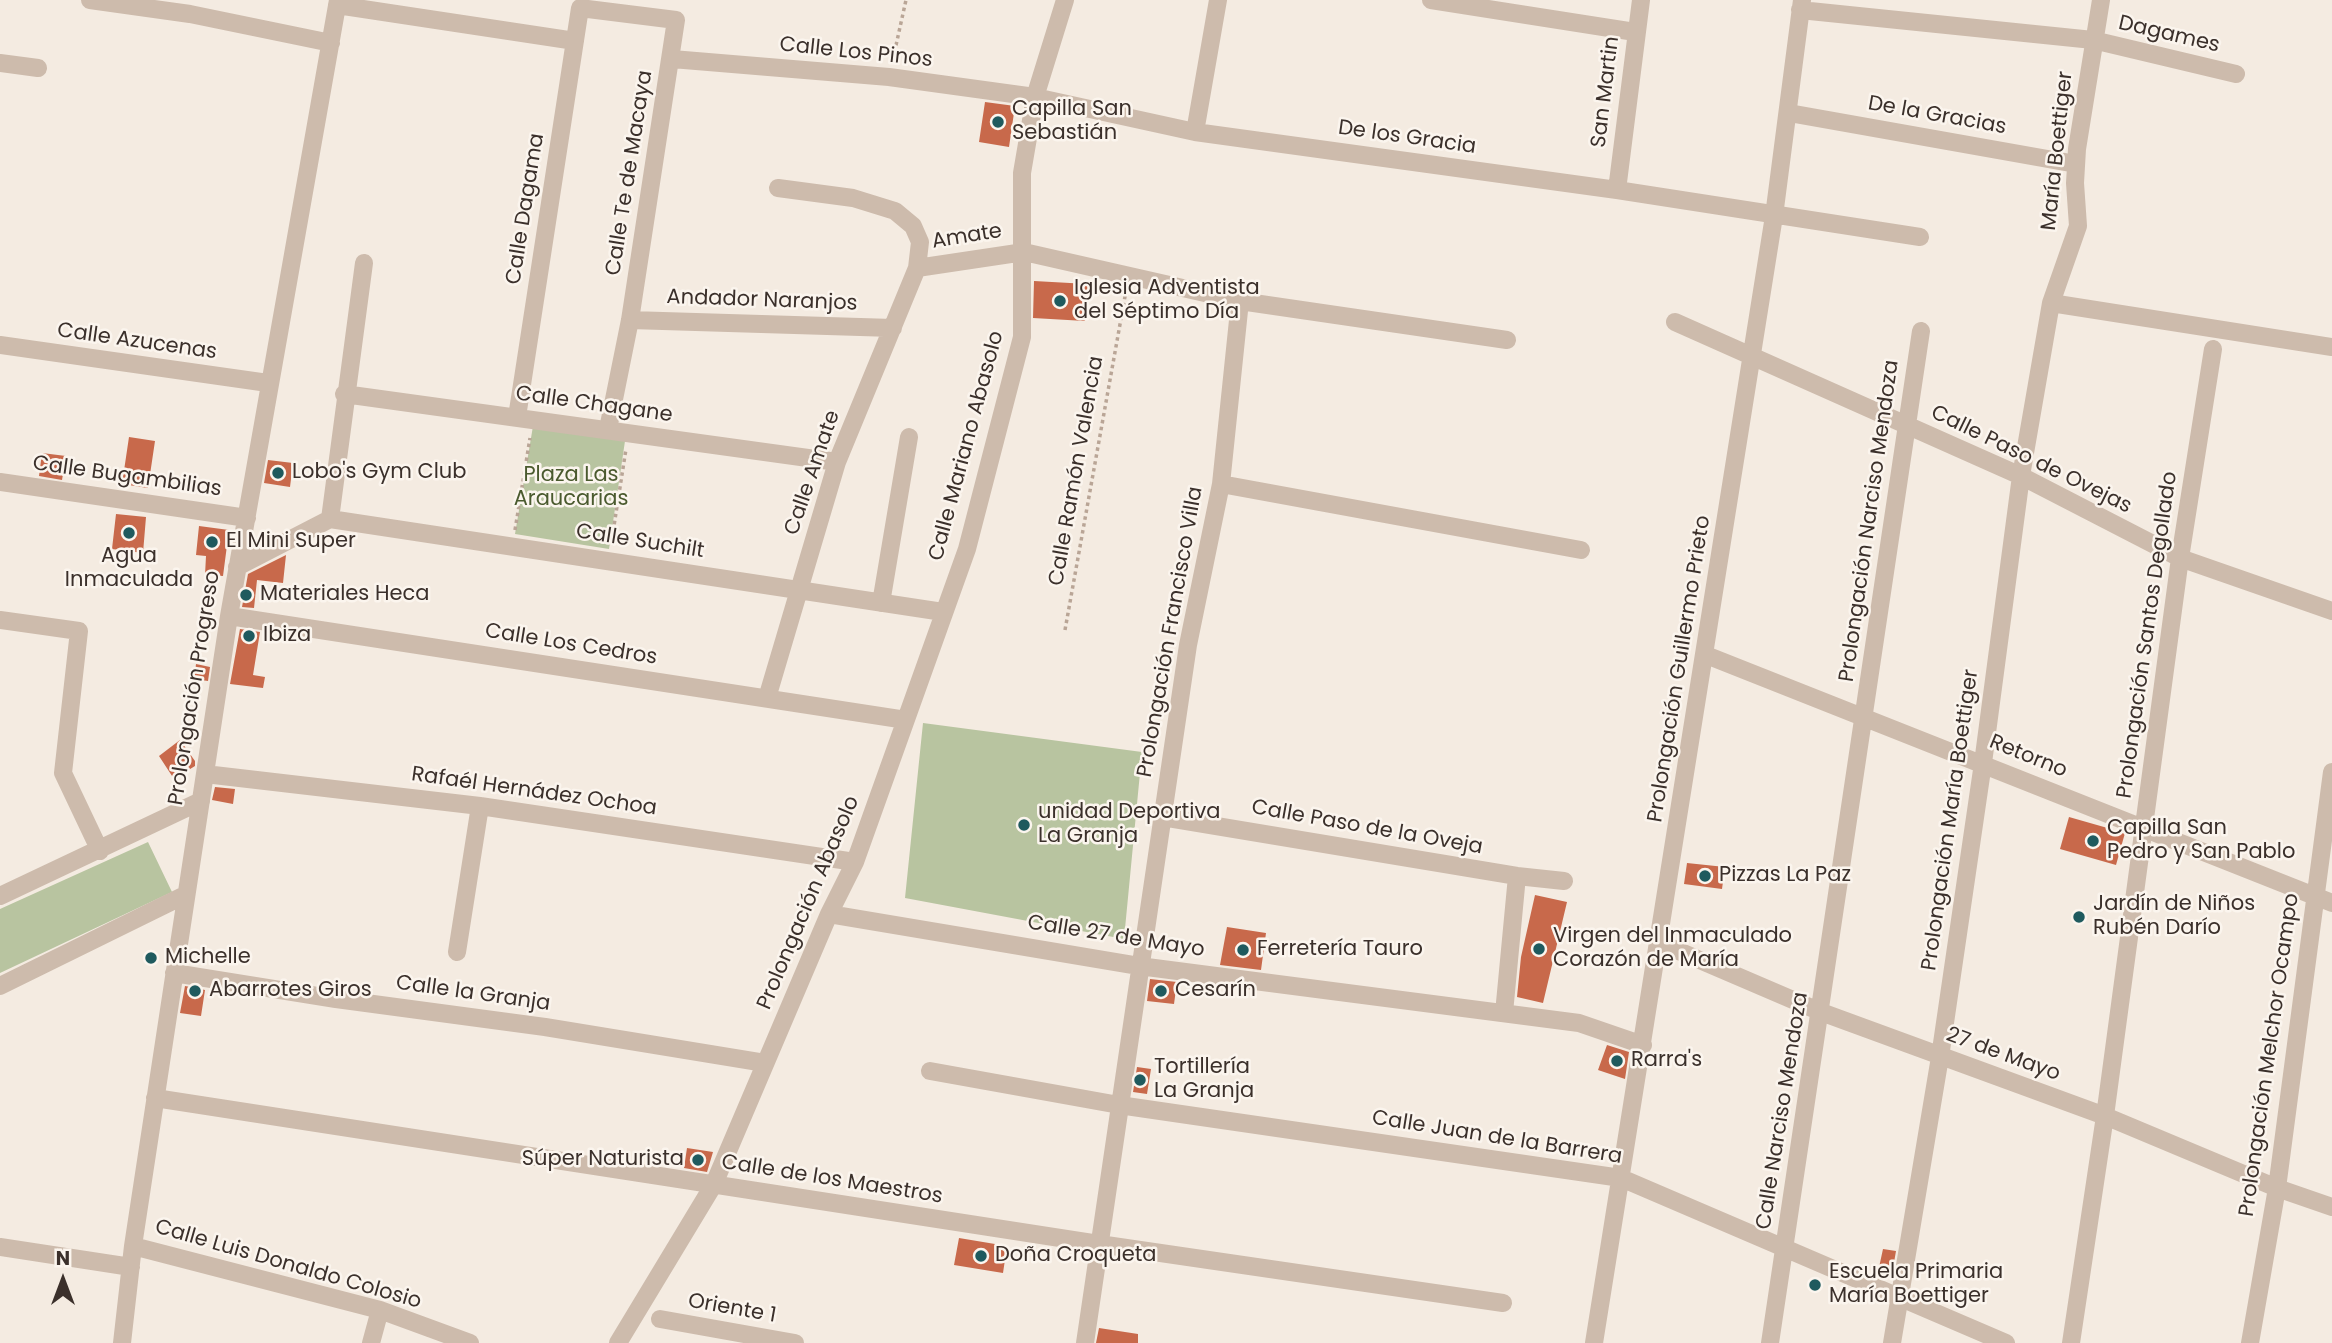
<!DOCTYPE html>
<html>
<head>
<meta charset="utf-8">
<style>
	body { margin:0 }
	#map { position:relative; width:2332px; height:1343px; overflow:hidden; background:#f4ebe1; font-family:Poppins,sans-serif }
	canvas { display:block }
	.north { position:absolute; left:28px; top:1245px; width:70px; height:70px; -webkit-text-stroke:5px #fbf5ee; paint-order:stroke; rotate:0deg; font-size:19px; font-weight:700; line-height:28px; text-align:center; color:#3b302b }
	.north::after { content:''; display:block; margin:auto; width:24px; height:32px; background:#3b302b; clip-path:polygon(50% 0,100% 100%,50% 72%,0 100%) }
</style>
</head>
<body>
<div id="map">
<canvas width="2332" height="1343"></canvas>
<div class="north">N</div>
</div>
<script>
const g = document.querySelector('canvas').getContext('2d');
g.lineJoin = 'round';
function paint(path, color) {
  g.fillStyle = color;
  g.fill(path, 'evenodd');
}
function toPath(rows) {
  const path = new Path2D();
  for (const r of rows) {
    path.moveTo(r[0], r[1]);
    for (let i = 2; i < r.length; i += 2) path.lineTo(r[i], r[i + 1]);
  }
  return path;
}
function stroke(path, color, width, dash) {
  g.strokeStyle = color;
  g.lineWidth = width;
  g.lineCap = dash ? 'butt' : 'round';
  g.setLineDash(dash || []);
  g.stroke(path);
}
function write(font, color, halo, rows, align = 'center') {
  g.font = font + ' Poppins,sans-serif';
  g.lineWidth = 5;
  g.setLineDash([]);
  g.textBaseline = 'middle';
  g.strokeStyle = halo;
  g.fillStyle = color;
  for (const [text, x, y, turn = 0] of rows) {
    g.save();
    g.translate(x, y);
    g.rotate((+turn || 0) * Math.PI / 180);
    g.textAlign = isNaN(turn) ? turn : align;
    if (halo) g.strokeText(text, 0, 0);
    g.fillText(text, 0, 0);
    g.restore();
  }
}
paint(toPath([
	[533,426,625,441,609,549,515,534],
	[923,723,1142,752,1124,939,905,898],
	[148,842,172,892,0,973,0,909]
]), '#b8c4a0');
paint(toPath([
	[985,102,1015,106,1009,147,979,142],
	[1034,281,1088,284,1085,321,1033,318],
	[129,437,155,441,148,488,122,484],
	[42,453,66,456,62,480,39,476],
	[268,460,293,463,290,487,264,483],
	[116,514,146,517,143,553,112,549],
	[199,526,229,530,223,576,205,575,206,556,196,555],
	[286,555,283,583,257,580,254,608,242,607,248,574],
	[240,629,260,632,253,675,265,677,263,688,230,684],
	[196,664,210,667,208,681,194,679],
	[180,740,195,761,195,766,174,779,159,756],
	[215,787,235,789,233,804,212,800],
	[2069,817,2125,833,2116,865,2060,849],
	[1687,863,1725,867,1722,889,1684,884],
	[1535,895,1567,902,1543,1003,1517,997,1521,957],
	[1227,927,1266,933,1261,970,1220,965],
	[1150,979,1177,982,1174,1004,1147,1001],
	[185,986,205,990,201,1016,180,1013],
	[1607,1045,1629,1052,1625,1079,1598,1070],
	[1137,1067,1151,1069,1147,1094,1133,1092],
	[687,1148,713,1152,707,1172,684,1168],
	[959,1238,1007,1246,1003,1273,954,1265],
	[1883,1249,1896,1251,1892,1274,1878,1272],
	[1099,1328,1138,1334,1138,1343,1096,1343]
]), '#c8694b');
stroke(toPath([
	[893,59,906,0],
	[515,530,530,438],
	[611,545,626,449],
	[1065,630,1126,291]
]), '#b9a596', 3.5, [3.5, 3.5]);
stroke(toPath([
	[90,0,190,14,331,43],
	[1431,0,1635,32],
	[337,5,575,41],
	[1800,10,2093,40,2236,74],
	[672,59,889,77,1035,97,1195,132,1617,190,1920,237],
	[0,63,38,68],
	[1789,113,2076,164],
	[1195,132,1218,0],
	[1617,190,1641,0],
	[917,268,1024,252,1240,301,1507,340],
	[2051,303,2332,347],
	[630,320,893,328],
	[1675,322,2021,476,2180,558,2332,611],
	[0,345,268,383],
	[344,394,837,462],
	[517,417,580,8,676,20,630,320,608,429],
	[0,482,247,518],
	[1221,484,1581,550],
	[330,519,943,612],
	[330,519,364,263],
	[237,567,330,519],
	[881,603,909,437],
	[229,616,906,720],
	[0,620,79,631,63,773,100,851],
	[1706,655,2332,903],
	[767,698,837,462,917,268,920,242,913,226,895,211,853,198,778,188],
	[205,774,480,806,855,862],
	[1162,817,1517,876,1564,881],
	[0,896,201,801],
	[829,914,1139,966,1579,1023,1643,1045],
	[1660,943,1821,1012,2105,1116,2277,1188,2332,1207],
	[457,952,480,806],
	[174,973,336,999,545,1027,765,1063],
	[0,986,185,895],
	[1504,1013,1517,876],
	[930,1071,1119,1105,1621,1178,2006,1343],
	[155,1098,1099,1244,1503,1303],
	[133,1246,380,1310,470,1343],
	[0,1247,131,1267],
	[660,1319,795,1343],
	[122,1343,133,1246,229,616,338,0],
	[371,1343,380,1310],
	[618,1343,714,1184,829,914,855,862,967,549,1022,337,1022,173,1035,97,1065,0],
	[1085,1343,1188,645,1221,484,1240,301],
	[1594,1343,1774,216,1802,0],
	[1770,1343,1921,331],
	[1892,1343,1940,1057,1983,763,2021,476,2051,303,2078,226,2075,183,2077,149,2101,0],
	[2071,1343,2105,1116,2180,558,2213,349],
	[2250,1343,2277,1188,2332,772]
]), '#cdbbac', 18);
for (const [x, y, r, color] of [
	[998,122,7,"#1f5a5e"],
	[1060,301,7,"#1f5a5e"],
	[278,473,7,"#1f5a5e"],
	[129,533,7,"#1f5a5e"],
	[212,542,7,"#1f5a5e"],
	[246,595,7,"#1f5a5e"],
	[249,636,7,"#1f5a5e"],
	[1024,825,7,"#1f5a5e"],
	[2093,841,7,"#1f5a5e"],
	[1705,876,7,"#1f5a5e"],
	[2079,917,7,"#1f5a5e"],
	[1539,949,7,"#1f5a5e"],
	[1243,950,7,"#1f5a5e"],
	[151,958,7,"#1f5a5e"],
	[195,991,7,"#1f5a5e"],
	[1161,991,7,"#1f5a5e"],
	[1617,1061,7,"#1f5a5e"],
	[1140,1080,7,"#1f5a5e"],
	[698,1160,7,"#1f5a5e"],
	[981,1256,7,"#1f5a5e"],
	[1815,1285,7,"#1f5a5e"]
]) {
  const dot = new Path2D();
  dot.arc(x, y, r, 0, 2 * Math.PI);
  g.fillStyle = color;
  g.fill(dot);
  stroke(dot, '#fbf5ee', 2.5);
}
write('21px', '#3b302b', '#fbf5ee', [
	["Dagames",2169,35,13],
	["Calle Los Pinos",856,53,6],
	["San Martin",1606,92,-83],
	["De la Gracias",1937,116,10],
	["De los Gracia",1407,138,8],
	["María Boettiger",2058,151,-84],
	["Calle Te de Macaya",630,173,-81],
	["Calle Dagama",526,209,-81],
	["Amate",967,237,-9],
	["Andador Naranjos",762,301,2],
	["Calle Azucenas",137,342,8],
	["Calle Chagane",594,405,8],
	["Calle Mariano Abasolo",967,446,-75],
	["Calle Paso de Ovejas",2031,460,26],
	["Calle Ramón Valencia",1077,471,-80],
	["Calle Amate",813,473,-71],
	["Calle Bugambilias",127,477,8],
	["Prolongación Narciso Mendoza",1870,521,-82],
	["Calle Suchilt",640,542,9],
	["Prolongación Francisco Villa",1171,632,-80],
	["Prolongación Santos Degollado",2148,635,-82],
	["Calle Los Cedros",571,645,9],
	["Prolongación Guillermo Prieto",1680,669,-81],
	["Prolongación Progreso",195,688,-81],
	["Retorno",2028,757,22],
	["Rafaél Hernádez Ochoa",534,792,8],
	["Prolongación María Boettiger",1951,820,-82],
	["Calle Paso de la Oveja",1367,828,10],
	["Prolongación Abasolo",809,903,-67],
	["Calle 27 de Mayo",1116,937,9],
	["Calle la Granja",473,994,8],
	["27 de Mayo",2003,1055,20],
	["Prolongación Melchor Ocampo",2270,1055,-82],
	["Calle Narciso Mendoza",1783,1111,-81],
	["Calle Juan de la Barrera",1497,1138,9],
	["Calle de los Maestros",832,1180,9],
	["Calle Luis Donaldo Colosio",288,1265,16],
	["Oriente 1",732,1309,10]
]);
write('21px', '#3b302b', '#fbf5ee', [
	["Capilla San",1012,110],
	["Sebastián",1012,134],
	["Iglesia Adventista",1074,289],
	["del Séptimo Día",1074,313],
	["Lobo's Gym Club",292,473],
	["El Mini Super",226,542],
	["Agua",129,557,"center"],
	["Inmaculada",129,581,"center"],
	["Materiales Heca",260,595],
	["Ibiza",263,636],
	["unidad Deportiva",1038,813],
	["La Granja",1038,837],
	["Capilla San",2107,829],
	["Pedro y San Pablo",2107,853],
	["Pizzas La Paz",1719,876],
	["Jardín de Niños",2093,905],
	["Rubén Darío",2093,929],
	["Virgen del Inmaculado",1553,937],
	["Corazón de María",1553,961],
	["Ferretería Tauro",1257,950],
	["Michelle",165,958],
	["Abarrotes Giros",209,991],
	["Cesarín",1175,991],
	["Rarra's",1631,1061],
	["Tortillería",1154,1068],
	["La Granja",1154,1092],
	["Súper Naturista",684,1160,"right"],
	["Doña Croqueta",995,1256],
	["Escuela Primaria",1829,1273],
	["María Boettiger",1829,1297]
], 'left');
write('21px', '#4a5a2e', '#fbf5ee', [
	["Plaza Las",571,476],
	["Araucarias",571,500]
]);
</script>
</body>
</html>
